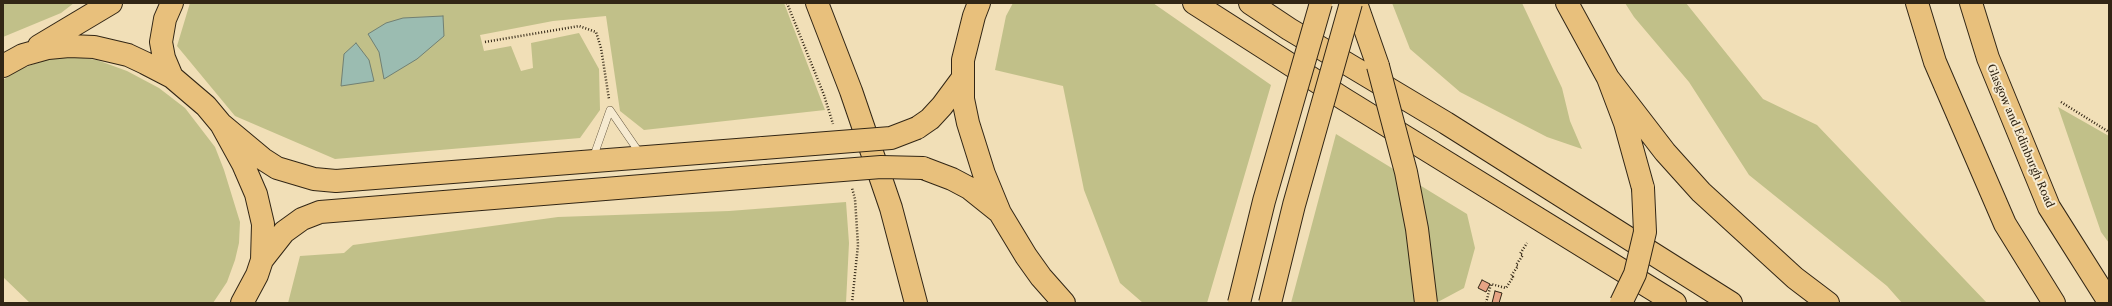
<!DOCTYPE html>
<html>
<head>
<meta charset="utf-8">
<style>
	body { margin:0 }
	#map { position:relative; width:2112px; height:306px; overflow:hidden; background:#f1dfb7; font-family:"Libre Caslon Text",serif }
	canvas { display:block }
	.frame { position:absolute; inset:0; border:4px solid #322615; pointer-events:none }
</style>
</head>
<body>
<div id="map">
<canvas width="2112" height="306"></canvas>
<div class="frame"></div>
</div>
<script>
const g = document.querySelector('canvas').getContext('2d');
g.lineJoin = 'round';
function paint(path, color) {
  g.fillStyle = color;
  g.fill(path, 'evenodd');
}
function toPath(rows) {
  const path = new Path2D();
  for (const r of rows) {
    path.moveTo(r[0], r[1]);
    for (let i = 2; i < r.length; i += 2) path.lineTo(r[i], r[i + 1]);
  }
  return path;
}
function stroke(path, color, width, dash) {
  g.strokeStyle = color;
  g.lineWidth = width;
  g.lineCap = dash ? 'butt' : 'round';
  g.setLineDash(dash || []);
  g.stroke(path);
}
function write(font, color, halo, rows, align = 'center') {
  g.font = font + ' "Libre Caslon Text",serif';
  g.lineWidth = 4;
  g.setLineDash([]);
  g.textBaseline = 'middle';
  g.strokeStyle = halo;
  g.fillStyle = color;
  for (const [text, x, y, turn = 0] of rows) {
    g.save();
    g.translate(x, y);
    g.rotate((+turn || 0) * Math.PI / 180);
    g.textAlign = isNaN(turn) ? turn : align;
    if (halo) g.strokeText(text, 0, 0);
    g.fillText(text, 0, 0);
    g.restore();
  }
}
paint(toPath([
	[3,3,74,3,61,13,3,37],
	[190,3,784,3,825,110,644,130,620,111,606,16,553,21,480,35,484,51,511,46,521,71,533,68,531,43,579,33,599,69,600,110,580,138,335,159,235,116,177,46],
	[1013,3,1153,3,1271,85,1207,303,1143,303,1120,283,1084,190,1063,86,995,70,1006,16],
	[1392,3,1522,3,1562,88,1570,121,1582,149,1547,137,1460,92,1410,49],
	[1625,3,1686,3,1763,99,1817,125,1987,303,1902,303,1887,286,1749,175,1689,82,1634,17],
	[70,56,97,60,127,71,159,88,185,108,215,147,224,170,240,222,239,243,235,260,227,282,213,303,30,303,3,277,3,80,20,69,46,60],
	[2058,107,2109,136,2109,243,2101,232],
	[1336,134,1467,214,1475,248,1464,288,1436,303,1291,303],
	[846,202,849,243,846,303,288,303,300,256,344,253,353,245,558,217,729,211]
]), '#c1c089');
const water = toPath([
	[443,16,444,36,417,59,384,79,379,52,368,34,386,23,403,18,443,16],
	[356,43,369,60,374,81,341,86,344,54,356,43]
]);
paint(water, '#9bbcb1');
stroke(water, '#718073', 1);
const building = toPath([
	[1482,280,1490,284,1486,292,1478,288,1482,280],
	[1495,291,1502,293,1499,303,1492,303,1495,291]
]);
paint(building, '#e7a484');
stroke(building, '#322615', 1);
const lane = toPath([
	[593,158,610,110,641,155]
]);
const highway = toPath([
	[817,3,851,91,891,208,916,303],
	[979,3,974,16,963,60,963,99,968,123,984,174,1000,213,1026,256,1041,277,1064,303],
	[1194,3,1344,99,1675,303],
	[1250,3,1289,29,1446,123,1731,303],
	[1356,3,1378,66],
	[1567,3,1608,78,1625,123,1643,188],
	[1917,3,1935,62,2005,224,2054,303],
	[1971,3,1988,58,2049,207,2109,302],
	[39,46,111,3],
	[3,66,23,55,48,48,69,46,94,47,128,55,145,63,172,77,206,106,221,124,243,164,256,194,263,224,262,260,257,275,242,303],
	[172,77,164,58,161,42,165,19,172,3],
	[1608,78,1665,152,1701,192,1795,278,1828,303],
	[221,124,263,159,277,168,314,179,336,181,763,148],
	[917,128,930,119,942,106,962,79],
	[923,168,952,179,969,188,999,212],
	[262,260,284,232,302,219,320,212,766,176]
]);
stroke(lane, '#62543e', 8);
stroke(highway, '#322615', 24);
stroke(toPath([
	[787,3,824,95,833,124],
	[485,42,579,26,596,32,601,48,609,99],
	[2061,102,2109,132],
	[852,303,858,245,855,199,852,188],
	[1486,303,1491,284,1506,288,1513,277,1511,276,1518,266,1516,265,1523,255,1520,254,1527,243]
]), '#322615', 2.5, [1, 2]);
stroke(lane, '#f6ead0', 7);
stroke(highway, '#e8c07c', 22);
const highwayBridge = toPath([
	[1378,66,1406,172,1417,229,1426,303],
	[763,148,891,138,917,128],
	[766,176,881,167,923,168],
	[1239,303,1264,201,1321,3],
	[1270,303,1294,205,1351,3],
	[1621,303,1635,274,1645,232,1643,188]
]);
stroke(highwayBridge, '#322615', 24, []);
stroke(highwayBridge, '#e8c07c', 22);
write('11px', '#322615', '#f6ead0', [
	["Glasgow and Edinburgh Road",2020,136,67]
]);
</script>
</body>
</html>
